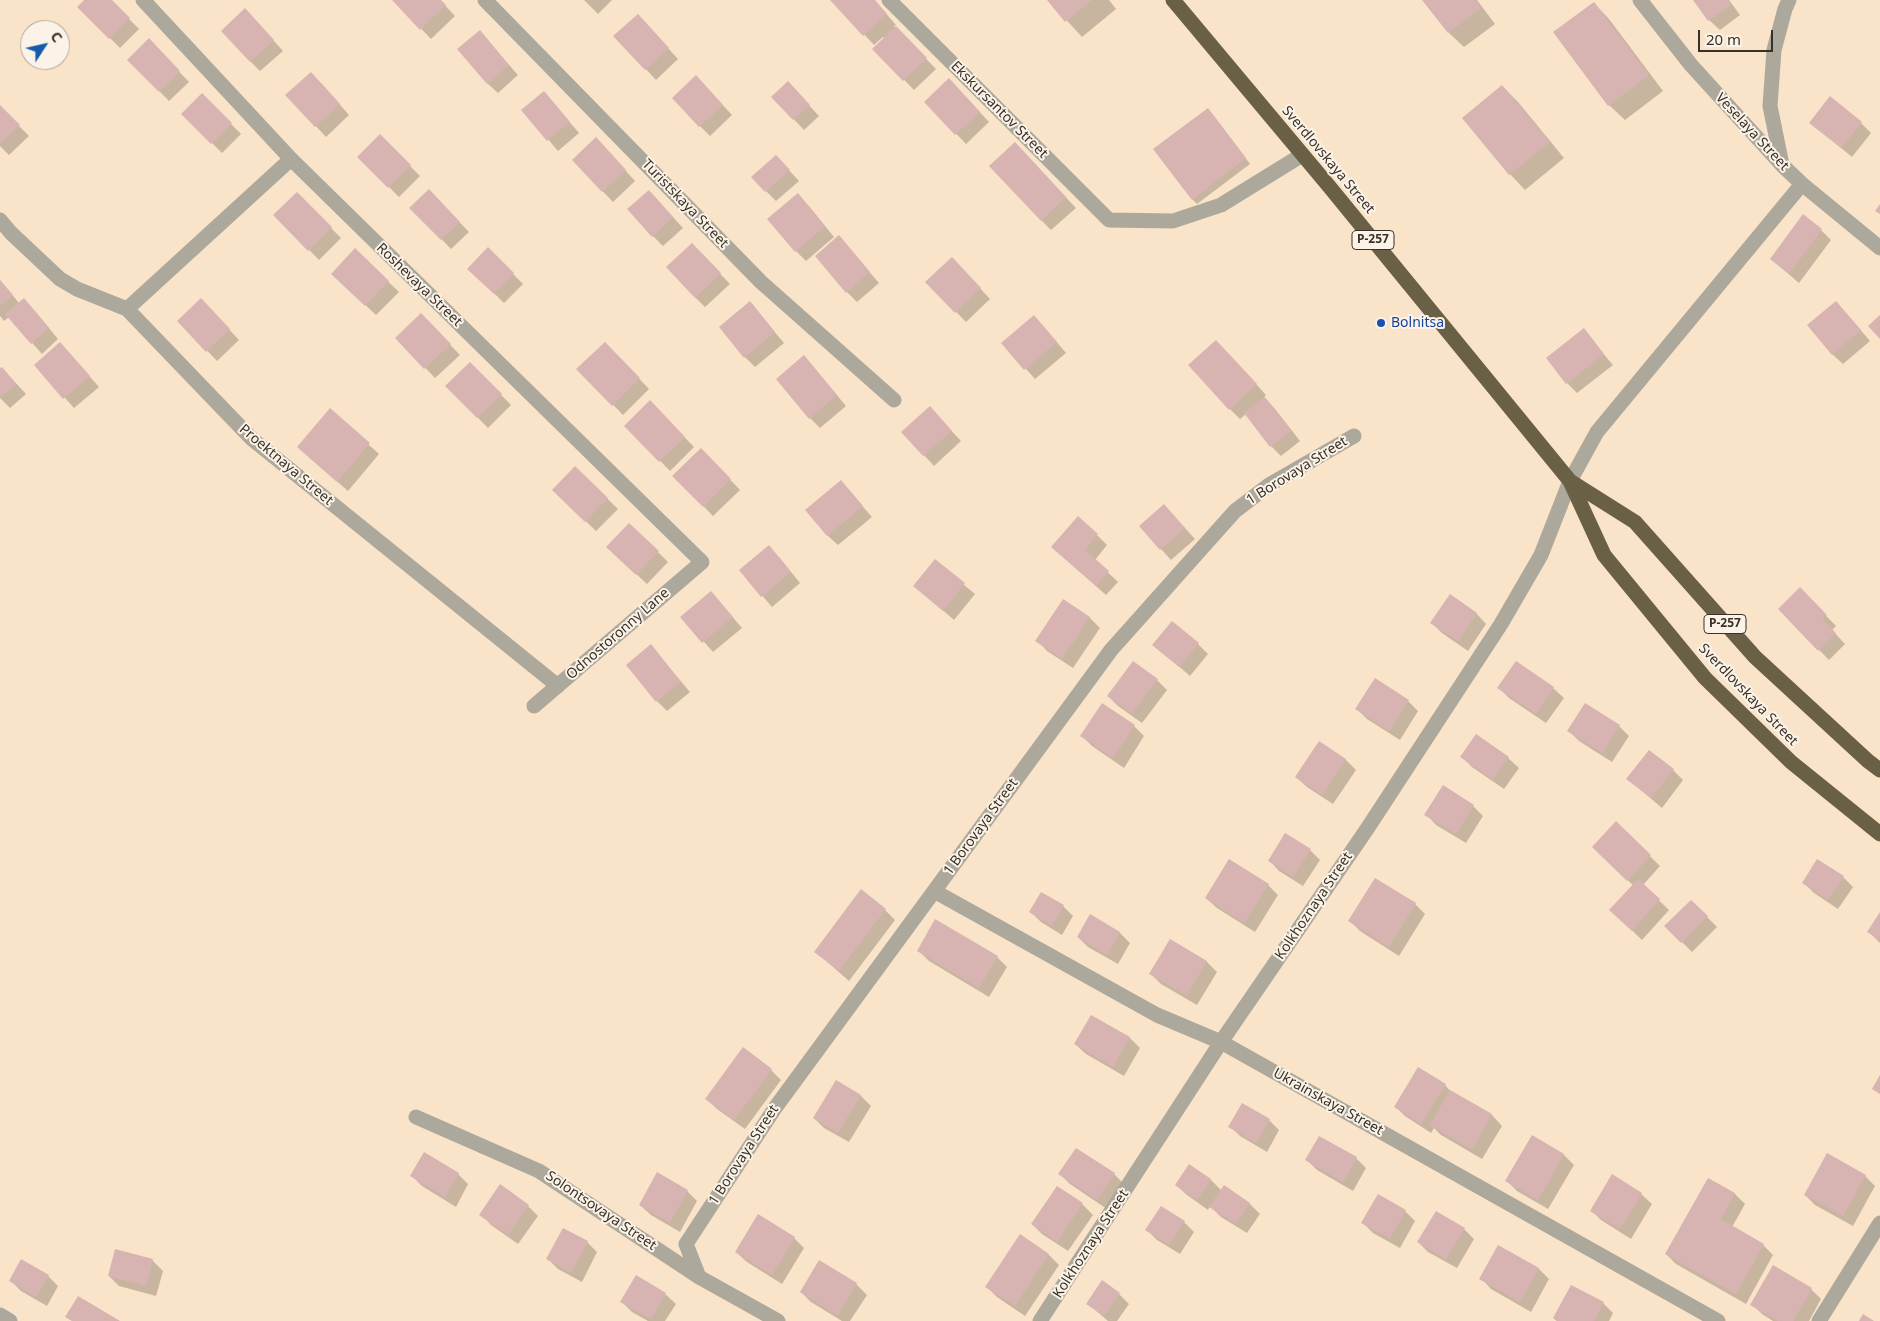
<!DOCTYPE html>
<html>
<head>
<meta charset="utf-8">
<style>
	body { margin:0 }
	#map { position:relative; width:1880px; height:1321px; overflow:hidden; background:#f9e3c9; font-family:"Noto Sans",sans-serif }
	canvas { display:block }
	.north { position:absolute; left:20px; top:20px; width:50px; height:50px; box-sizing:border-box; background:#fcf3e8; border:1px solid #aea59b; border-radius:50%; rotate:55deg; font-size:14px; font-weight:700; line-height:20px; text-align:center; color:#393127 }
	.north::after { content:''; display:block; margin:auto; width:18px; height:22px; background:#115dac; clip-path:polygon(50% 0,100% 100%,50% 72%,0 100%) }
	.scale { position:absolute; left:1698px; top:30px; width:75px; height:22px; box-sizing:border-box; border:2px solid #393127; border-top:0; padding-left:6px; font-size:15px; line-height:18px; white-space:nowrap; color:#393127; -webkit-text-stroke:4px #fcf3e8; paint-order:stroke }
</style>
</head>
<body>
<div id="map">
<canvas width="1880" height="1321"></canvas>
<div class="north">С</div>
<div class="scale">20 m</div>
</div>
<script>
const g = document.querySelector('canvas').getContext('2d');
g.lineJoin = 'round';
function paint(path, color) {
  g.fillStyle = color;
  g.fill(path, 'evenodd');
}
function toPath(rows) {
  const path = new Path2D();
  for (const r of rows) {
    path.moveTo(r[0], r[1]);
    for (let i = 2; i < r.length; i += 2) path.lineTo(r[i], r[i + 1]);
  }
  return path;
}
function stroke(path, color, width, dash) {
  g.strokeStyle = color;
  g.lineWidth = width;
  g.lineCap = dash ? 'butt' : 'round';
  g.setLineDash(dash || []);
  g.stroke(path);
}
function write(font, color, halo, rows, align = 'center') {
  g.font = font + ' "Noto Sans",sans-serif';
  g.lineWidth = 4;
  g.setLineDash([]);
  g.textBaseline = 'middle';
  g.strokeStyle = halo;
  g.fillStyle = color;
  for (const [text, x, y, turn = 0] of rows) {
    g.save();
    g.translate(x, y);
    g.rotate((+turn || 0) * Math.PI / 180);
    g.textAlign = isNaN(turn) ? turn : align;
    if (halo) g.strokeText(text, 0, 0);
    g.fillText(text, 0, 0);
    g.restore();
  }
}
paint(toPath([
	[86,0,110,0,139,29,120,48,79,7],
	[394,0,440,0,455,16,431,39],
	[584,0,612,0,598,14],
	[832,0,874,0,896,25,894,26,936,69,914,90,874,49,885,38,883,37,874,45],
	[1048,0,1109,0,1116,9,1082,37],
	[1424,0,1477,0,1495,24,1464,47,1448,32],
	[1695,0,1729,0,1740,15,1720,30,1709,20],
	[1594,3,1609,19,1663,91,1625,120,1609,105],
	[255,20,283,51,260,71,250,61],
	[648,26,678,59,656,80,615,36],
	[480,32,518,75,498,93,487,83],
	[149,40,189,82,169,101,129,60],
	[321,83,349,115,326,137,287,95],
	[788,83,819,116,804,130,773,97],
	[1502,86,1518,102,1564,158,1525,190,1510,174,1464,118],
	[706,87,732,115,710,136,700,126],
	[959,90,989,122,966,144,926,102],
	[544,92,579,133,558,151,523,110],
	[202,95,241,134,222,153,183,114],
	[0,107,29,136,9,155,0,146],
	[1212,114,1250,164,1197,204,1192,199],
	[1810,122,1861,123,1871,133,1852,157],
	[380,136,420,176,399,197,359,157],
	[606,149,635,181,613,202,573,160],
	[1025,154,1076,208,1051,230,1041,220],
	[786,167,799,181,776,201,766,191],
	[297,194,341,238,319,260,275,215],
	[439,201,469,232,451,249,411,208],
	[659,202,683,228,663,246,653,236],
	[808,205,834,237,806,261,796,251],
	[1821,230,1831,240,1799,283,1771,259],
	[839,237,879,283,857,302,847,292],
	[488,249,523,284,504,303,469,269],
	[355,250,399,292,376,315,343,284],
	[702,255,730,284,705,307,695,297],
	[962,269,990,299,966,322,927,282],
	[0,280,19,303,34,310,58,339,42,354,9,317,4,321,0,316],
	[750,303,784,343,755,367,745,357],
	[211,310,239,340,217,361,179,321],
	[1846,313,1870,341,1843,364,1832,354],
	[431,325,460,355,435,378,397,338],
	[1044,327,1066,353,1035,379,1003,343],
	[1583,330,1613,365,1577,393,1567,383],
	[605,343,649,389,623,415,578,369],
	[1226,351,1266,395,1264,397,1275,409,1300,441,1281,456,1271,446,1246,414,1240,419,1230,409],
	[70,354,99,387,74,408,36,366],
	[804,356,846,406,820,428,810,418],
	[470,363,511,405,488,428,447,386],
	[2,368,26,394,10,408,0,398,0,370],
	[650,402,694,447,670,471,626,426],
	[930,408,961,441,934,466,903,432],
	[330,410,379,454,348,491,309,457],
	[701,449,740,490,713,516,674,476],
	[575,467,618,509,596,531,553,490],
	[841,482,872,517,838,545,827,535],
	[1164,505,1195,539,1171,560,1161,549],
	[1097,535,1107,545,1095,560,1118,582,1106,595,1063,557],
	[658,552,668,562,647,584,618,557],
	[779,557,800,583,772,607,740,570],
	[935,561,975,594,954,620,915,586],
	[1800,589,1836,626,1832,630,1845,644,1829,660,1779,609],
	[711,592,742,628,713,652,682,617],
	[1064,600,1090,618,1100,628,1073,668,1047,651,1037,640],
	[1476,613,1486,624,1468,651,1442,633,1432,623],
	[1198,644,1208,654,1190,676,1154,645],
	[651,646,690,692,667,711,657,701],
	[1157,680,1167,690,1142,723,1118,706,1108,696],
	[1499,688,1553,688,1564,698,1546,723,1509,698],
	[1408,701,1418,711,1400,740,1367,719,1357,709],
	[1134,726,1144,736,1124,768,1092,746,1082,736],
	[1619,726,1629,736,1612,762,1579,741,1568,730],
	[1319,742,1346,760,1356,770,1333,804,1307,787,1296,777],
	[1462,757,1508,758,1519,768,1504,789,1472,767],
	[1673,770,1683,780,1662,808,1628,779],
	[1473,806,1483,816,1466,843,1436,825,1426,814],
	[1616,823,1660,866,1643,885,1669,910,1642,940,1621,920,1634,886,1593,847],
	[1310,850,1320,860,1303,886,1279,871,1269,860],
	[1843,877,1853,887,1838,909,1814,893,1804,883],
	[1268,885,1278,895,1255,932,1217,908,1206,898],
	[1691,901,1717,927,1692,952,1666,926],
	[1415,904,1425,914,1399,956,1360,931,1350,921],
	[1063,906,1073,916,1062,935,1041,922,1031,912],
	[885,910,895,920,849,981,816,952],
	[1880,914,1880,943,1869,932],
	[1120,933,1130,943,1118,964,1088,947,1078,937],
	[1170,941,1207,962,1217,972,1197,1005,1161,984,1151,974],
	[918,950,997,957,1007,967,989,997,929,961],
	[1091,1016,1130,1038,1140,1048,1124,1076,1086,1054,1075,1044],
	[771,1070,781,1080,745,1129,717,1109,707,1099],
	[836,1081,861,1096,871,1106,849,1142,824,1128,814,1118],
	[1445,1085,1452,1093,1492,1115,1502,1126,1482,1159,1441,1135,1434,1128,1431,1133,1405,1116,1395,1106],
	[1269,1120,1279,1130,1267,1152,1240,1136,1230,1126],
	[1532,1137,1564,1155,1574,1165,1548,1209,1517,1191,1506,1180],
	[1076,1149,1114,1174,1124,1184,1107,1209,1070,1184,1060,1174],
	[1356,1158,1366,1168,1353,1191,1317,1170,1307,1160],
	[1189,1165,1211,1180,1222,1191,1250,1204,1260,1214,1247,1233,1221,1217,1210,1206,1208,1210,1187,1195,1176,1185],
	[458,1174,468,1184,456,1207,422,1186,412,1176],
	[1612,1176,1641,1194,1652,1204,1631,1239,1601,1220,1591,1210],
	[1865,1176,1875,1186,1853,1226,1815,1205,1805,1195],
	[1709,1179,1735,1194,1745,1204,1732,1227,1763,1245,1773,1255,1746,1304,1676,1264,1666,1254],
	[1057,1187,1082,1204,1093,1215,1068,1251,1042,1234,1032,1224],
	[687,1191,697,1201,680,1232,651,1215,640,1205],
	[528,1206,538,1216,518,1244,491,1225,481,1214],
	[1405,1211,1415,1221,1400,1248,1373,1233,1363,1223],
	[1184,1222,1194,1232,1180,1254,1157,1240,1147,1230],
	[1464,1229,1474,1239,1457,1268,1428,1252,1418,1242],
	[1020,1236,1049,1255,1059,1265,1025,1316,997,1297,987,1287],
	[794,1238,804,1248,782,1284,747,1262,736,1252],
	[587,1242,597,1252,582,1282,558,1269,548,1259],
	[1499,1247,1539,1269,1549,1279,1531,1312,1491,1289,1481,1278],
	[116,1251,153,1261,163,1271,156,1296,119,1286,109,1276],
	[819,1262,856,1284,867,1295,850,1321,842,1321,811,1302,801,1292],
	[48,1276,58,1286,47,1306,21,1291,11,1281],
	[1572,1286,1603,1303,1613,1313,1609,1321,1557,1321,1554,1318],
	[1811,1289,1821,1299,1809,1321,1773,1321,1762,1314,1752,1304],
	[665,1294,676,1304,665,1321,648,1321,632,1312,622,1302],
	[1119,1294,1129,1304,1117,1321,1108,1321,1088,1304]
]), '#0003');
paint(toPath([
	[84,0,112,0,130,18,109,39,77,7],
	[392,0,441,0,446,5,420,30],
	[830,0,875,0,887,14,863,36],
	[1047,0,1092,0,1065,22],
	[1422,0,1475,0,1481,8,1448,33],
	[1693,0,1727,0,1731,5,1708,21],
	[1594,2,1649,75,1608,106,1553,32],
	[245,8,274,40,250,62,221,31],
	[638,14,669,48,645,70,613,36],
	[896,26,927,58,903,81,872,49],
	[480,30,509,65,487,84,457,49],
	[149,38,180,71,159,92,127,60],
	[311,72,340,104,315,127,285,95],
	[696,75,723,105,699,127,672,98],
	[949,78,980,112,955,135,924,102],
	[788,81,810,105,793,120,771,97],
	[1502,85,1550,142,1509,175,1462,118],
	[544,91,570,122,547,141,521,110],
	[202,93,232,123,211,144,181,114],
	[1830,96,1862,122,1841,148,1809,123],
	[0,105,20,125,0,144],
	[1208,108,1246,158,1192,200,1153,149],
	[380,134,411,165,388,188,357,157],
	[596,137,626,170,602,192,572,160],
	[1015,142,1066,197,1041,221,989,166],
	[776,155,790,170,765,192,751,177],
	[429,189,460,222,441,240,409,208],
	[649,190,673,217,652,237,627,209],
	[297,192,332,227,308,251,273,215],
	[798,193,825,226,795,252,767,219],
	[1880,204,1880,214,1875,211],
	[1803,214,1822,229,1789,274,1770,259],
	[839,235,870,272,846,293,815,256],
	[692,243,721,273,695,298,666,267],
	[488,247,514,273,494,294,467,269],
	[355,248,389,281,365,306,331,274],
	[952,257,981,288,955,313,925,282],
	[0,280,13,295,0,306],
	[24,298,49,328,31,344,5,314],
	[201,298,230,329,206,352,177,321],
	[750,301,775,332,744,358,719,327],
	[1836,301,1861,330,1832,355,1807,325],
	[421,313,451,344,424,369,395,338],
	[1034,315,1057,342,1024,370,1001,343],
	[1880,315,1880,339,1868,326],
	[1584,328,1604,354,1566,384,1546,358],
	[1216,340,1257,384,1229,410,1188,365],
	[60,342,90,376,63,399,34,365],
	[605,342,640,378,612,406,576,369],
	[804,355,837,395,809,419,776,379],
	[470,362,502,394,477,418,445,386],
	[2,367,16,384,0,397,0,368],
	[1265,397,1291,431,1270,447,1244,413],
	[650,400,685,437,659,462,624,426],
	[930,406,952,431,923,456,901,432],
	[330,408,370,443,337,482,297,447],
	[701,448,731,479,703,507,672,476],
	[575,466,608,498,585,522,552,490],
	[841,480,863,506,827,536,805,510],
	[1164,504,1185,528,1160,550,1139,526],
	[1078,516,1098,534,1085,550,1109,571,1096,586,1051,547],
	[629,523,659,551,636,575,606,547],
	[769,545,791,572,761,597,739,570],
	[935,559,965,583,943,611,913,586],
	[1800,587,1827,615,1822,619,1836,633,1818,651,1778,609],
	[711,591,733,617,702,643,680,617],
	[1450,594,1477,613,1458,641,1430,623],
	[1063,599,1090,617,1062,659,1035,641],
	[1172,621,1199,643,1179,667,1152,645],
	[651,644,681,682,656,702,626,665],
	[1133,661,1158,679,1132,714,1107,696],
	[1516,661,1554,687,1536,714,1497,688],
	[1375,678,1409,700,1389,731,1355,709],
	[1102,703,1135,725,1113,758,1080,736],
	[1585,703,1620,725,1602,753,1567,731],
	[1476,734,1509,757,1493,780,1460,757],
	[1319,741,1346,759,1322,795,1295,777],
	[1649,750,1674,769,1651,798,1626,779],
	[1443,785,1474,805,1456,834,1424,815],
	[1616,821,1651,855,1627,881,1592,847],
	[1285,833,1311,849,1293,877,1268,861],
	[1229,859,1269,884,1244,923,1205,898],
	[1817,859,1844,876,1828,900,1802,883],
	[1375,878,1416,903,1389,947,1348,921],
	[1638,879,1660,899,1632,931,1609,910],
	[861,889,886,909,839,971,814,952],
	[1041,892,1064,905,1052,926,1029,912],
	[1691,900,1708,916,1681,943,1664,926],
	[1880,912,1880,940,1867,932],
	[1090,914,1120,932,1107,955,1077,937],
	[935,919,998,956,979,988,917,951],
	[1170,939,1207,961,1187,996,1149,974],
	[1091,1015,1130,1037,1113,1067,1074,1044],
	[743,1047,772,1069,734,1120,705,1099],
	[1418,1067,1446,1084,1421,1124,1394,1107],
	[1880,1075,1880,1094,1872,1089],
	[836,1080,861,1095,838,1133,813,1118],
	[1450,1090,1492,1114,1472,1150,1430,1125],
	[1242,1103,1270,1119,1256,1143,1228,1127],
	[1532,1135,1564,1154,1538,1200,1505,1181],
	[1319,1136,1357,1157,1343,1182,1305,1160],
	[1076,1148,1115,1173,1097,1200,1058,1174],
	[424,1152,459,1173,445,1197,410,1176],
	[1827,1153,1866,1175,1843,1216,1804,1195],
	[1189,1164,1211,1179,1197,1200,1175,1185],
	[657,1172,688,1190,670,1223,639,1205],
	[1612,1174,1642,1193,1620,1229,1590,1211],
	[1708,1178,1735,1193,1721,1219,1764,1244,1736,1294,1665,1254],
	[500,1184,529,1205,508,1235,479,1215],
	[1224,1185,1250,1203,1236,1224,1209,1207],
	[1057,1186,1083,1203,1057,1242,1031,1224],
	[1378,1194,1406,1210,1390,1239,1361,1223],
	[1161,1206,1185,1221,1169,1245,1145,1230],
	[1436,1211,1465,1228,1446,1259,1417,1242],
	[758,1214,795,1237,772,1275,735,1252],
	[563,1228,588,1241,571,1273,546,1259],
	[1020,1234,1049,1254,1015,1306,985,1287],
	[1498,1245,1539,1268,1520,1302,1479,1279],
	[115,1249,153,1259,146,1286,108,1276],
	[21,1259,49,1275,36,1297,9,1281],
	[819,1260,857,1283,838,1316,800,1292],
	[1773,1265,1812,1288,1793,1321,1778,1321,1750,1305],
	[636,1275,666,1293,651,1319,620,1302],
	[1102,1280,1120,1293,1104,1316,1086,1304],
	[1571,1285,1604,1302,1594,1321,1557,1321,1553,1318],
	[78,1296,120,1321,72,1321,65,1317],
	[1863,1314,1874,1321,1859,1321]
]), '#d7b3b1');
stroke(toPath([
	[143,0,291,159,702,562,534,706],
	[485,0,761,282,894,400],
	[889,0,1109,220,1173,221,1221,205,1302,155],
	[1640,0,1691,65,1782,165,1802,184,1880,248],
	[1782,165,1770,106,1774,50,1785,9,1789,0],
	[0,220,11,233,60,279,77,289,127,309,252,439,558,686],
	[127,309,291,159],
	[934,891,1157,1015,1221,1042,1718,1321],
	[416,1117,539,1171,699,1277,778,1321],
	[699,1277,686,1244,775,1108,1111,650,1235,511,1269,485,1354,436],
	[0,1315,10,1321],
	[1040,1321,1221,1042,1367,829,1501,624,1541,555,1570,481,1597,432,1802,184],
	[1819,1321,1880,1223]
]), '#aca89b', 15);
stroke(toPath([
	[1173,0,1328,185,1570,481,1604,555,1705,678,1791,762,1880,834],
	[1570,481,1635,522,1755,657,1868,761,1880,770]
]), '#696045', 15);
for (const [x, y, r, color] of [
	[1381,323,5,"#1a4fb4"]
]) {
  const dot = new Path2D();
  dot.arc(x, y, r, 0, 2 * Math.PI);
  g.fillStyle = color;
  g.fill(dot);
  stroke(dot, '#fcf3e8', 2);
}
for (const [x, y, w] of [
	[1373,240,42],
	[1725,624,42]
]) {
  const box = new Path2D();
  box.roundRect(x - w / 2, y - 9.5, w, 19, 4);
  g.fillStyle = '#fcf3e8';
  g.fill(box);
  stroke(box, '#393127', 1);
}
write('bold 12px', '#393127', null, [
	["Р-257",1373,240],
	["Р-257",1725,624]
]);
write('14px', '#393127', '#fcf3e8', [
	["Ekskursantov Street",999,110,45],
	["Veselaya Street",1752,132,47],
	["Sverdlovskaya Street",1328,160,50],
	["Turistskaya Street",685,204,46],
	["Roshevaya Street",419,285,44],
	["Proektnaya Street",286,465,40],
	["1 Borovaya Street",1297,471,-32],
	["Odnostoronny Lane",618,634,-41],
	["Sverdlovskaya Street",1748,695,46],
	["1 Borovaya Street",981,827,-54],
	["Kolkhoznaya Street",1314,906,-56],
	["Ukrainskaya Street",1328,1102,29],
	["1 Borovaya Street",744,1155,-57],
	["Solontsovaya Street",601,1211,34],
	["Kolkhoznaya Street",1091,1244,-57]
]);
write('14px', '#164399', '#fcf3e8', [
	["Bolnitsa",1391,323]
], 'left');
</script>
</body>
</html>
